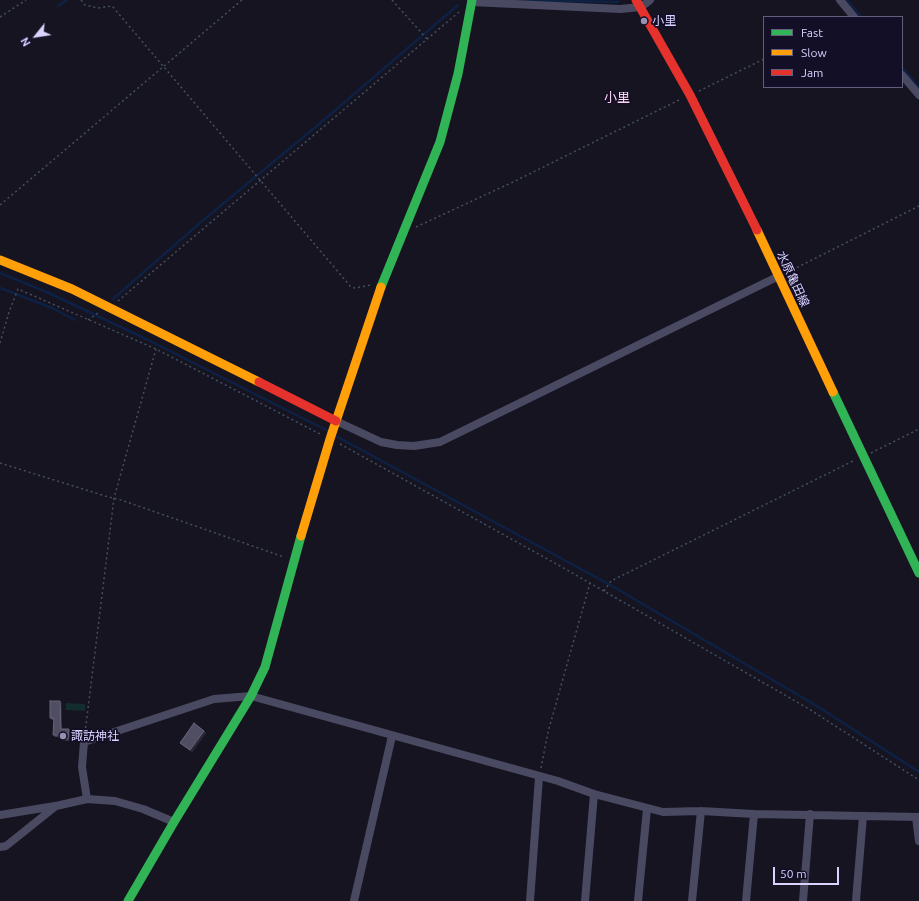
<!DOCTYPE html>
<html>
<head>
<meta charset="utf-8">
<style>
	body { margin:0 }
	#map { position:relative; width:919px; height:901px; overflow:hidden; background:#161421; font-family:Ubuntu,sans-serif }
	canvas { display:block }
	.legend { position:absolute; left:763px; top:16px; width:140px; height:72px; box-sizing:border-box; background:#130f26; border:1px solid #625e7d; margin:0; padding:5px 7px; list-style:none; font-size:12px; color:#d9d4ff }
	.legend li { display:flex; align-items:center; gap:8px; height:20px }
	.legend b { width:20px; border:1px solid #625e7d }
	.north { position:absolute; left:16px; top:16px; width:40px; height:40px; -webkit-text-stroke:3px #130f26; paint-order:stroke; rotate:240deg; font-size:11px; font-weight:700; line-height:16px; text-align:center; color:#d9d4ff }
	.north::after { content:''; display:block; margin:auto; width:14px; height:18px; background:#d9d4ff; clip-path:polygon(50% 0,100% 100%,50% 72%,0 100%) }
	.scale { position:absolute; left:773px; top:867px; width:66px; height:18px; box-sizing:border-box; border:2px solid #d9d4ff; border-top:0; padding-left:5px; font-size:12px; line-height:14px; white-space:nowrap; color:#d9d4ff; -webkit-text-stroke:3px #130f26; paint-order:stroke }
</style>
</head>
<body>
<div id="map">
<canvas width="919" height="901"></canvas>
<ul class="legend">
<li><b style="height:5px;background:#30b455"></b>Fast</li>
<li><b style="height:5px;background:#ff9f0a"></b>Slow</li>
<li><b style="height:5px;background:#e5322d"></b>Jam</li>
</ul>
<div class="north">N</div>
<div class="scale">50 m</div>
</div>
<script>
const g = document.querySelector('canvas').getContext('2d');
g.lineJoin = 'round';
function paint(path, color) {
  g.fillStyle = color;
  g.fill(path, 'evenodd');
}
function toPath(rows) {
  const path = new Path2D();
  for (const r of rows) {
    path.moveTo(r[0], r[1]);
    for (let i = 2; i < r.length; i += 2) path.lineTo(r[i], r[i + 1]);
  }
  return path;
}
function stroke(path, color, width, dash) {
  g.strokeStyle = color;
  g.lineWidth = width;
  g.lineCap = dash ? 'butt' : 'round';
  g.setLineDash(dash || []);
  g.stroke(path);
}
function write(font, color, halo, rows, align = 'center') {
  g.font = font + ' Ubuntu,"Noto Sans JP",sans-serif';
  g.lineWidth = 3.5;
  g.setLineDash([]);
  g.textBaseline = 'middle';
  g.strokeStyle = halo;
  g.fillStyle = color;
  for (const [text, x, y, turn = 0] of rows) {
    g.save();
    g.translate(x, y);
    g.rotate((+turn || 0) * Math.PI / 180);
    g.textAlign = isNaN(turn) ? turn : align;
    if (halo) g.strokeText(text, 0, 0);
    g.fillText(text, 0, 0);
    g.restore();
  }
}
paint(toPath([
	[66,703,85,704,85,711,65,710]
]), '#132c2d');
stroke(toPath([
	[520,0,618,2],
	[847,0,861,17],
	[58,6,67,0],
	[902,67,919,88],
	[0,273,49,293,148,340,328,431],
	[0,288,52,308,75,320],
	[113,299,201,222,319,124,458,5],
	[336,436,612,586,817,706,919,772]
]), '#0d2144', 2.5);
stroke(toPath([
	[81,0,85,5,98,8,112,6,345,280,351,287,355,288,371,285],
	[392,0,427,39],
	[0,17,26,0],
	[699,91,764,59],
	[0,205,242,0],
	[416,227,513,182,681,99],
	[788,272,919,206],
	[118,301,459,12],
	[88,320,98,313],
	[0,343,9,312,18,289,156,349,320,434],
	[340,444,569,571,809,709,919,780],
	[871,453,919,429],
	[0,463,105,496,121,500,284,557],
	[604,591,611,581,853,461],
	[85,733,114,498,156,349],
	[541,768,548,732,590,583]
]), '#44505f', 1.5, [2, 3]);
stroke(toPath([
	[840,0,854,17],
	[471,2,620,9,641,7,650,0],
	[902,75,919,95],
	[336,421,381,442,397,445,414,446,440,442,779,276],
	[87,799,82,767,84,742,214,699,251,696,558,781,594,794,663,812,701,811,754,814,919,817],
	[0,815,55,806],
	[916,817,919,841],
	[0,847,6,846,56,806,87,799,115,801,143,809,174,822],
	[354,901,392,736],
	[530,901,539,777],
	[585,901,594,794],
	[638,901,647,809],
	[692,901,701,811],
	[746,901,754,814],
	[803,901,810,814],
	[856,901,863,816]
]), '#4a4962', 8);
stroke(toPath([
	[381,287,440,142,458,74,472,0],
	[833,392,919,573],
	[128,901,174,822,251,696,265,667,301,536]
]), '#30b455', 9);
stroke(toPath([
	[757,230,833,392],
	[0,260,72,289,259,382],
	[301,536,330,439,381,287]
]), '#ff9f0a', 9);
stroke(toPath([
	[636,0,690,95,757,230],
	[259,382,336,421]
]), '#e5322d', 9);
paint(toPath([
	[60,701,62,703,62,729,70,732,69,741,61,740,59,737,55,737,53,735,54,720,52,720,50,718],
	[204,731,206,733,192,752,182,745,180,743]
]), '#403d50');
paint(toPath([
	[60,701,62,703,62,731,61,729],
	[69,729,70,732,69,741,68,739],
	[204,731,206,733,192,752,190,750]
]), '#282635');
const building = toPath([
	[50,701,60,701,61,729,69,729,68,739,59,738,60,735,53,735,54,718,50,718,50,701],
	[194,723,204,731,190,750,180,743,194,723]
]);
paint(building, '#504e63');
stroke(building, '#66637b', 1);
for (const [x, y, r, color] of [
	[644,21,4,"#9591b1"],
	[63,736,4,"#9591b1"]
]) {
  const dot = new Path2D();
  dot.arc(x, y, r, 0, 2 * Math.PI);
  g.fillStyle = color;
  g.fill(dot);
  stroke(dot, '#130f26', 1.5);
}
write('12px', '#d9d4ff', '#130f26', [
	["小里",652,21],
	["諏訪神社",71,736]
], 'left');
write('12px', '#d9d4ff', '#130f26', [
	["水原亀田線",793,279,65]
]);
write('13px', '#ffd6f0', '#130f26', [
	["小里",617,98]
]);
</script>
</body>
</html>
